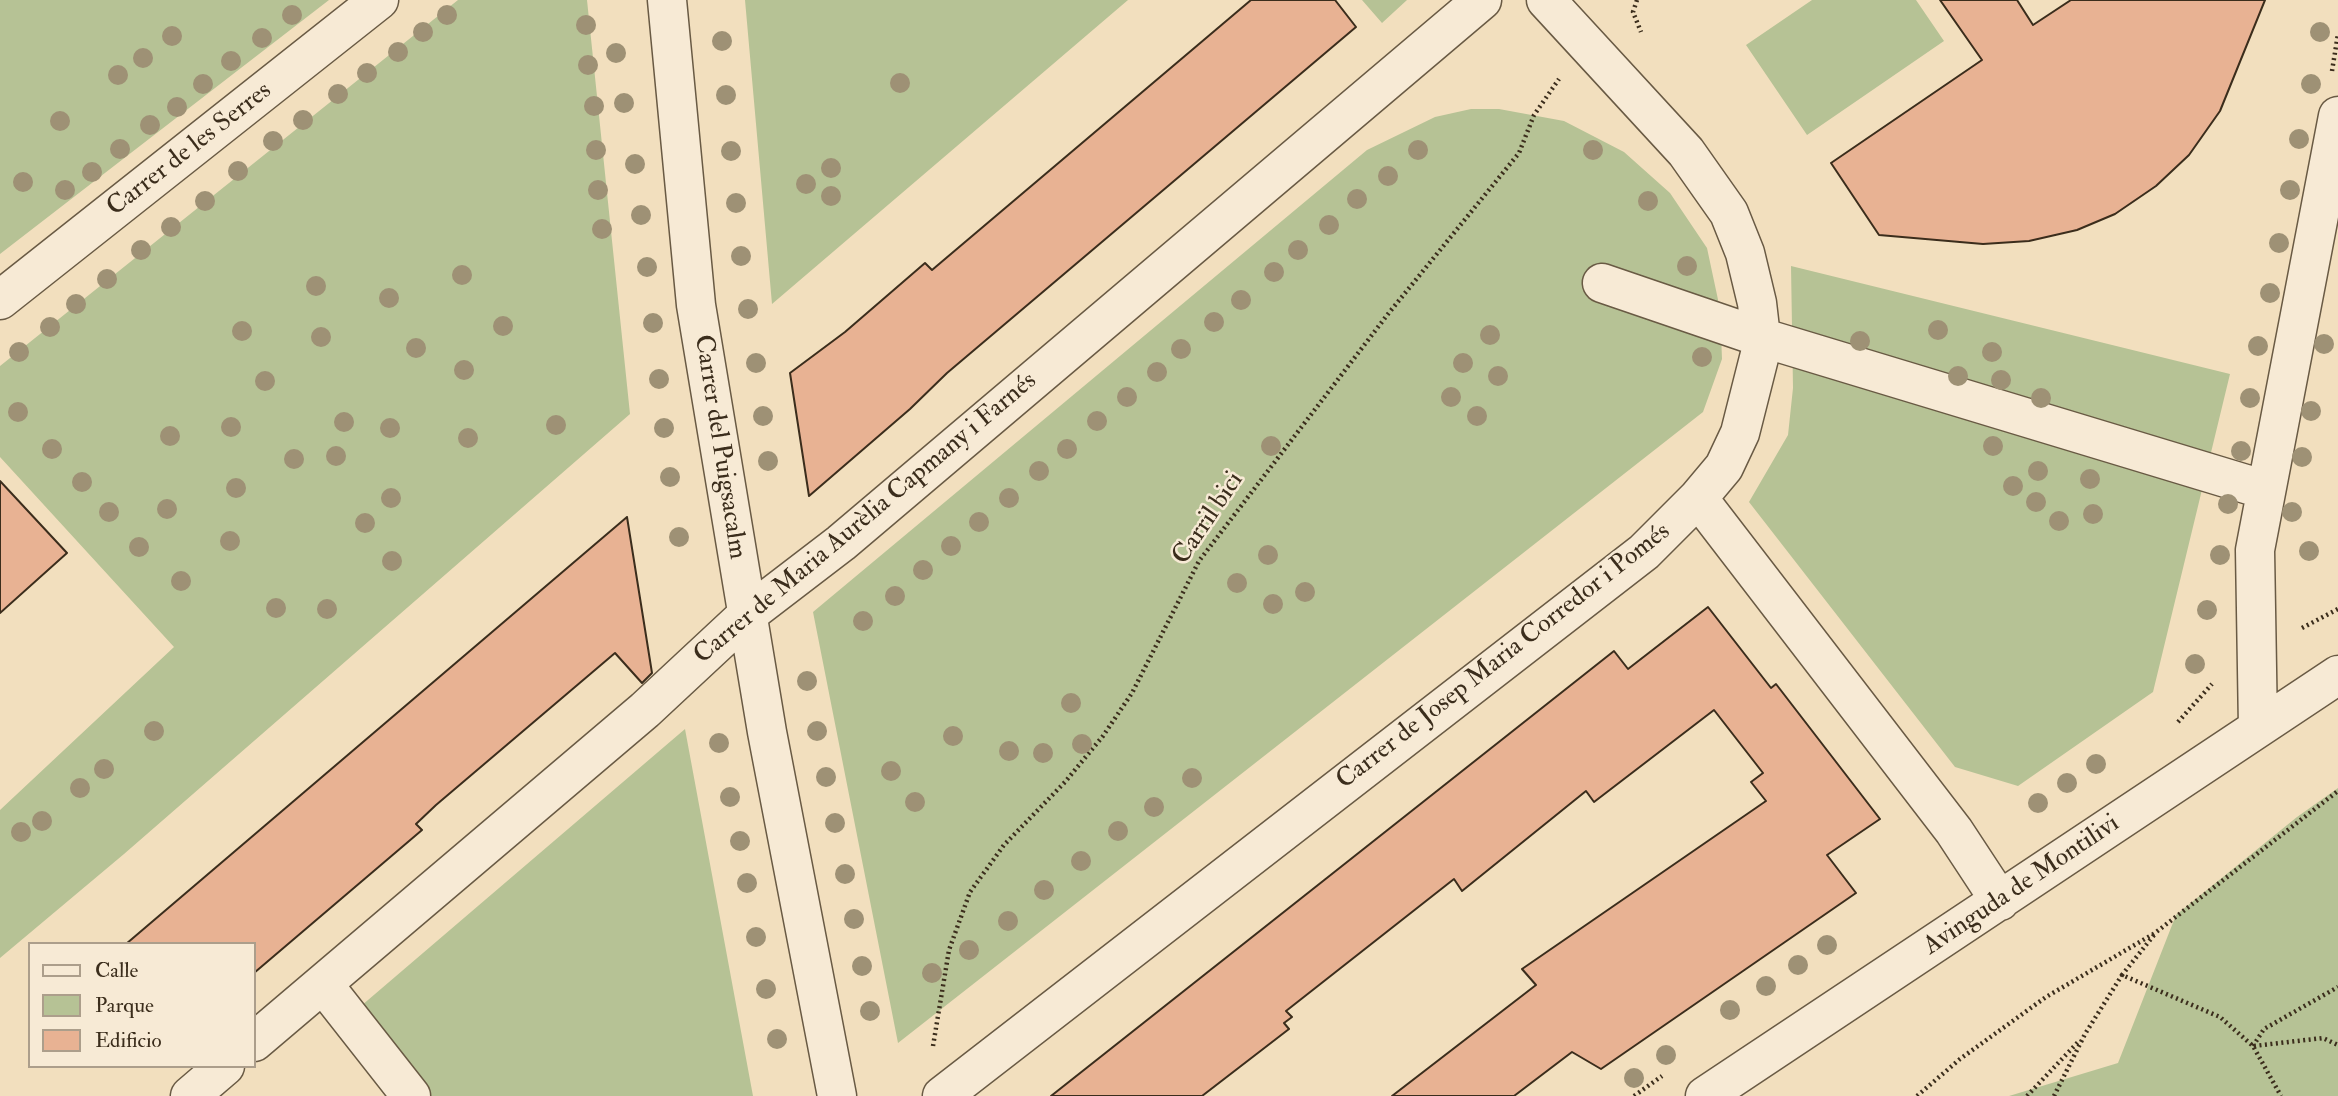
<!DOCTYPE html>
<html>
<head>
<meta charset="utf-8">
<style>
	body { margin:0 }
	#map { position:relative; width:2338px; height:1096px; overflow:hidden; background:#f2dfbe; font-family:"IM FELL Double Pica",serif }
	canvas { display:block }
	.legend { position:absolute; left:28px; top:942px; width:228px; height:126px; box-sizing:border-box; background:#f7ead5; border:2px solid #ac9e8b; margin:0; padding:9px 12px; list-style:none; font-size:21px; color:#3b2d1c }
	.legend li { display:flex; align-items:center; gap:14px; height:35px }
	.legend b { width:35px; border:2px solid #ac9e8b }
</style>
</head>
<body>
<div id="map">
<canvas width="2338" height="1096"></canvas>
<ul class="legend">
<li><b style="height:9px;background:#f7ead5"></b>Calle</li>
<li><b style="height:19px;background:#b6c295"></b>Parque</li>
<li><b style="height:19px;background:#e8b293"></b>Edificio</li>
</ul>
</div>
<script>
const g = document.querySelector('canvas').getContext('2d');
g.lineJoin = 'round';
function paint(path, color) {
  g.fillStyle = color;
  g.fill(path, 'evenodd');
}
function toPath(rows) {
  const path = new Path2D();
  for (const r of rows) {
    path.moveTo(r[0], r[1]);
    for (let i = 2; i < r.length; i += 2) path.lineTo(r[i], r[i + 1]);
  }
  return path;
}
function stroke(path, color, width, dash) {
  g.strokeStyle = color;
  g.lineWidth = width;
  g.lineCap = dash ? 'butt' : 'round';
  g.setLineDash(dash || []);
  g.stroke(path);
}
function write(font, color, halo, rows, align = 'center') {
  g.font = font + ' "IM FELL Double Pica",serif';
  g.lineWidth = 5;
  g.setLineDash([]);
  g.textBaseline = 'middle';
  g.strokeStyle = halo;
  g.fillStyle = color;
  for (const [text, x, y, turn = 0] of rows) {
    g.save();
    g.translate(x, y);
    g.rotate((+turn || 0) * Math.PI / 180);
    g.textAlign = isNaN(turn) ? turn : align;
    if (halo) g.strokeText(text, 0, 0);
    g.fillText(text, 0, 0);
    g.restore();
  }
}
paint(toPath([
	[0,0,329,0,0,254],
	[458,0,587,0,630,414,124,854,0,958,0,810,174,647,0,457,0,366],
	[745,0,1128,0,772,304],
	[1362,0,1407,0,1382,23],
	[1812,0,1916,0,1944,41,1807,135,1746,45],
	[1471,109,1499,109,1564,121,1624,152,1670,193,1707,248,1720,309,1722,359,1703,412,898,1043,813,612,1367,150,1435,117],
	[1791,266,2230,374,2153,692,2018,786,1955,767,1749,502,1788,435,1793,388],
	[685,729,753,1096,430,1096,361,1006],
	[2338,788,2338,1096,2009,1096,2118,1063,2176,915,2297,817]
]), '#b6c295');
const building = toPath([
	[1251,0,1335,0,1356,27,947,373,910,409,809,496,790,373,845,332,925,263,932,270,1251,0],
	[1940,0,2017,0,2033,25,2071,0,2265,0,2220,111,2189,155,2156,186,2115,214,2077,230,2029,241,1983,244,1879,235,1831,163,1982,60,1940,0],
	[0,481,67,553,0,613,0,481],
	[627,517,652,673,642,683,615,653,436,805,416,824,422,830,254,973,254,944,126,944,627,517],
	[1708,607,1771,688,1776,684,1880,819,1827,855,1856,893,1601,1069,1572,1052,1514,1096,1392,1096,1536,985,1522,969,1766,801,1751,782,1763,773,1714,710,1594,802,1586,791,1462,891,1454,879,1286,1011,1292,1017,1284,1023,1289,1029,1202,1096,1051,1096,1614,651,1628,669,1708,607]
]);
paint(building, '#e8b293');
stroke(building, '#3b2d1c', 2);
const minor = toPath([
	[667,0,696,305,767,732,837,1096],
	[1602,283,1760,337,2259,488],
	[0,300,379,0],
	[1698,498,1954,831,2000,901],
	[2258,728,2255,550,2338,116],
	[323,984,411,1096],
	[254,1042,645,710,747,615,841,543,1482,0],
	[190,1096,225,1066],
	[942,1096,1644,552,1698,498,1724,467,1740,433,1762,346,1757,303,1745,253,1729,213,1686,152,1546,0],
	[1705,1096,2338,675]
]);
stroke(minor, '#695a44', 41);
stroke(toPath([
	[1637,0,1633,12,1641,32],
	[2332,71,2338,34],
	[2302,628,2338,609],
	[2178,722,2212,684],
	[2154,935,2122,975,2220,1017,2253,1046,2281,1096],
	[933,1046,949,950,970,892,1004,845,1065,782,1103,736,1132,693,1199,561,1388,314,1519,153,1534,115,1559,79],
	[2253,1046,2264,1029,2338,987],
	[2254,1046,2323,1038,2338,1045],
	[1634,1096,1662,1076],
	[1917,1096,1960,1059,2046,997,2155,933,2338,791],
	[2027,1096,2080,1040],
	[2054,1096,2085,1034,2122,975]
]), '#3b2d1c', 4.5, [2, 3.5]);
stroke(minor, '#f7ead5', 38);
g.fillStyle = '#9e9175';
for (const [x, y] of [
	[292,15],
	[447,15],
	[586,25],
	[423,32],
	[2320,32],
	[172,36],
	[262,38],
	[722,41],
	[398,52],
	[616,53],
	[143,58],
	[231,61],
	[588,65],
	[367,73],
	[118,75],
	[900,83],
	[203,84],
	[2311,84],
	[338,94],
	[726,95],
	[624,103],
	[594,106],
	[177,107],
	[303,120],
	[60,121],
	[150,125],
	[2299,139],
	[273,141],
	[120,149],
	[596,150],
	[1418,150],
	[1593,150],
	[731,151],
	[635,164],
	[831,168],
	[238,171],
	[92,172],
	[1388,176],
	[23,182],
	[806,184],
	[65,190],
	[598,190],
	[2290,190],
	[831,196],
	[1357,199],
	[205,201],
	[1648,201],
	[736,203],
	[641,215],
	[1329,225],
	[171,227],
	[602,229],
	[2279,243],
	[141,250],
	[1298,250],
	[741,256],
	[1687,266],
	[647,267],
	[1274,272],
	[462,275],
	[107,279],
	[316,286],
	[2270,293],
	[389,298],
	[1241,300],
	[76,304],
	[748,309],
	[1214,322],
	[653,323],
	[503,326],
	[50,327],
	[1938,330],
	[242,331],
	[1490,335],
	[321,337],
	[1860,341],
	[2324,344],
	[2258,346],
	[416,348],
	[1181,349],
	[19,352],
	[1992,352],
	[1702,357],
	[756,363],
	[1463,363],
	[464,370],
	[1157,372],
	[1498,376],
	[1958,376],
	[659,379],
	[2001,380],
	[265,381],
	[1127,397],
	[1451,397],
	[2041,398],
	[2250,398],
	[2311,411],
	[18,412],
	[763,416],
	[1477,416],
	[1097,421],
	[344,422],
	[556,425],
	[231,427],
	[390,428],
	[664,428],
	[170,436],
	[468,438],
	[1271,446],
	[1993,446],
	[52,449],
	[1067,449],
	[2241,451],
	[336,456],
	[2302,457],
	[294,459],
	[768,461],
	[1039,471],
	[2038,471],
	[670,477],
	[2090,479],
	[82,482],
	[2013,486],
	[236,488],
	[391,498],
	[1009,498],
	[2036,502],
	[2228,504],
	[167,509],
	[109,512],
	[2292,512],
	[2093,514],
	[2059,521],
	[979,522],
	[365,523],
	[679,537],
	[230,541],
	[951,546],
	[139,547],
	[2309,551],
	[1268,555],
	[2220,555],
	[392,561],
	[923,570],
	[181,581],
	[1237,583],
	[1305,592],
	[895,596],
	[1273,604],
	[276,608],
	[327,609],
	[2207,610],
	[863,621],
	[2195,664],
	[807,681],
	[1071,703],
	[154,731],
	[817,731],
	[953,736],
	[719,743],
	[1082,744],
	[1009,751],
	[1043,753],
	[2096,764],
	[104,769],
	[891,771],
	[826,777],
	[1192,778],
	[2067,783],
	[80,788],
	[730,797],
	[915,802],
	[2038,803],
	[1154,807],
	[42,821],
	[835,823],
	[1118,831],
	[21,832],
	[740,841],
	[1081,861],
	[845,874],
	[747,883],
	[1044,890],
	[854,919],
	[1008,921],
	[756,937],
	[1827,945],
	[969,950],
	[1798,965],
	[862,966],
	[932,973],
	[1766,986],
	[766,989],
	[1730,1010],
	[870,1011],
	[777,1039],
	[1666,1055],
	[1634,1078]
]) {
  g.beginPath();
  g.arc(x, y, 10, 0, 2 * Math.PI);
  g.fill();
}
write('26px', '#3b2d1c', '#f7ead5', [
	["Carrer de les Serres",190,150,-38],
	["Carrer del Puigsacalm",719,447,81],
	["Carrer de Maria Aurèlia Capmany i Farnés",866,519,-40],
	["Carril bici",1209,519,-56],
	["Carrer de Josep Maria Corredor i Pomés",1504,657,-38],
	["Avinguda de Montilivi",2022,886,-34]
]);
</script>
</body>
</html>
